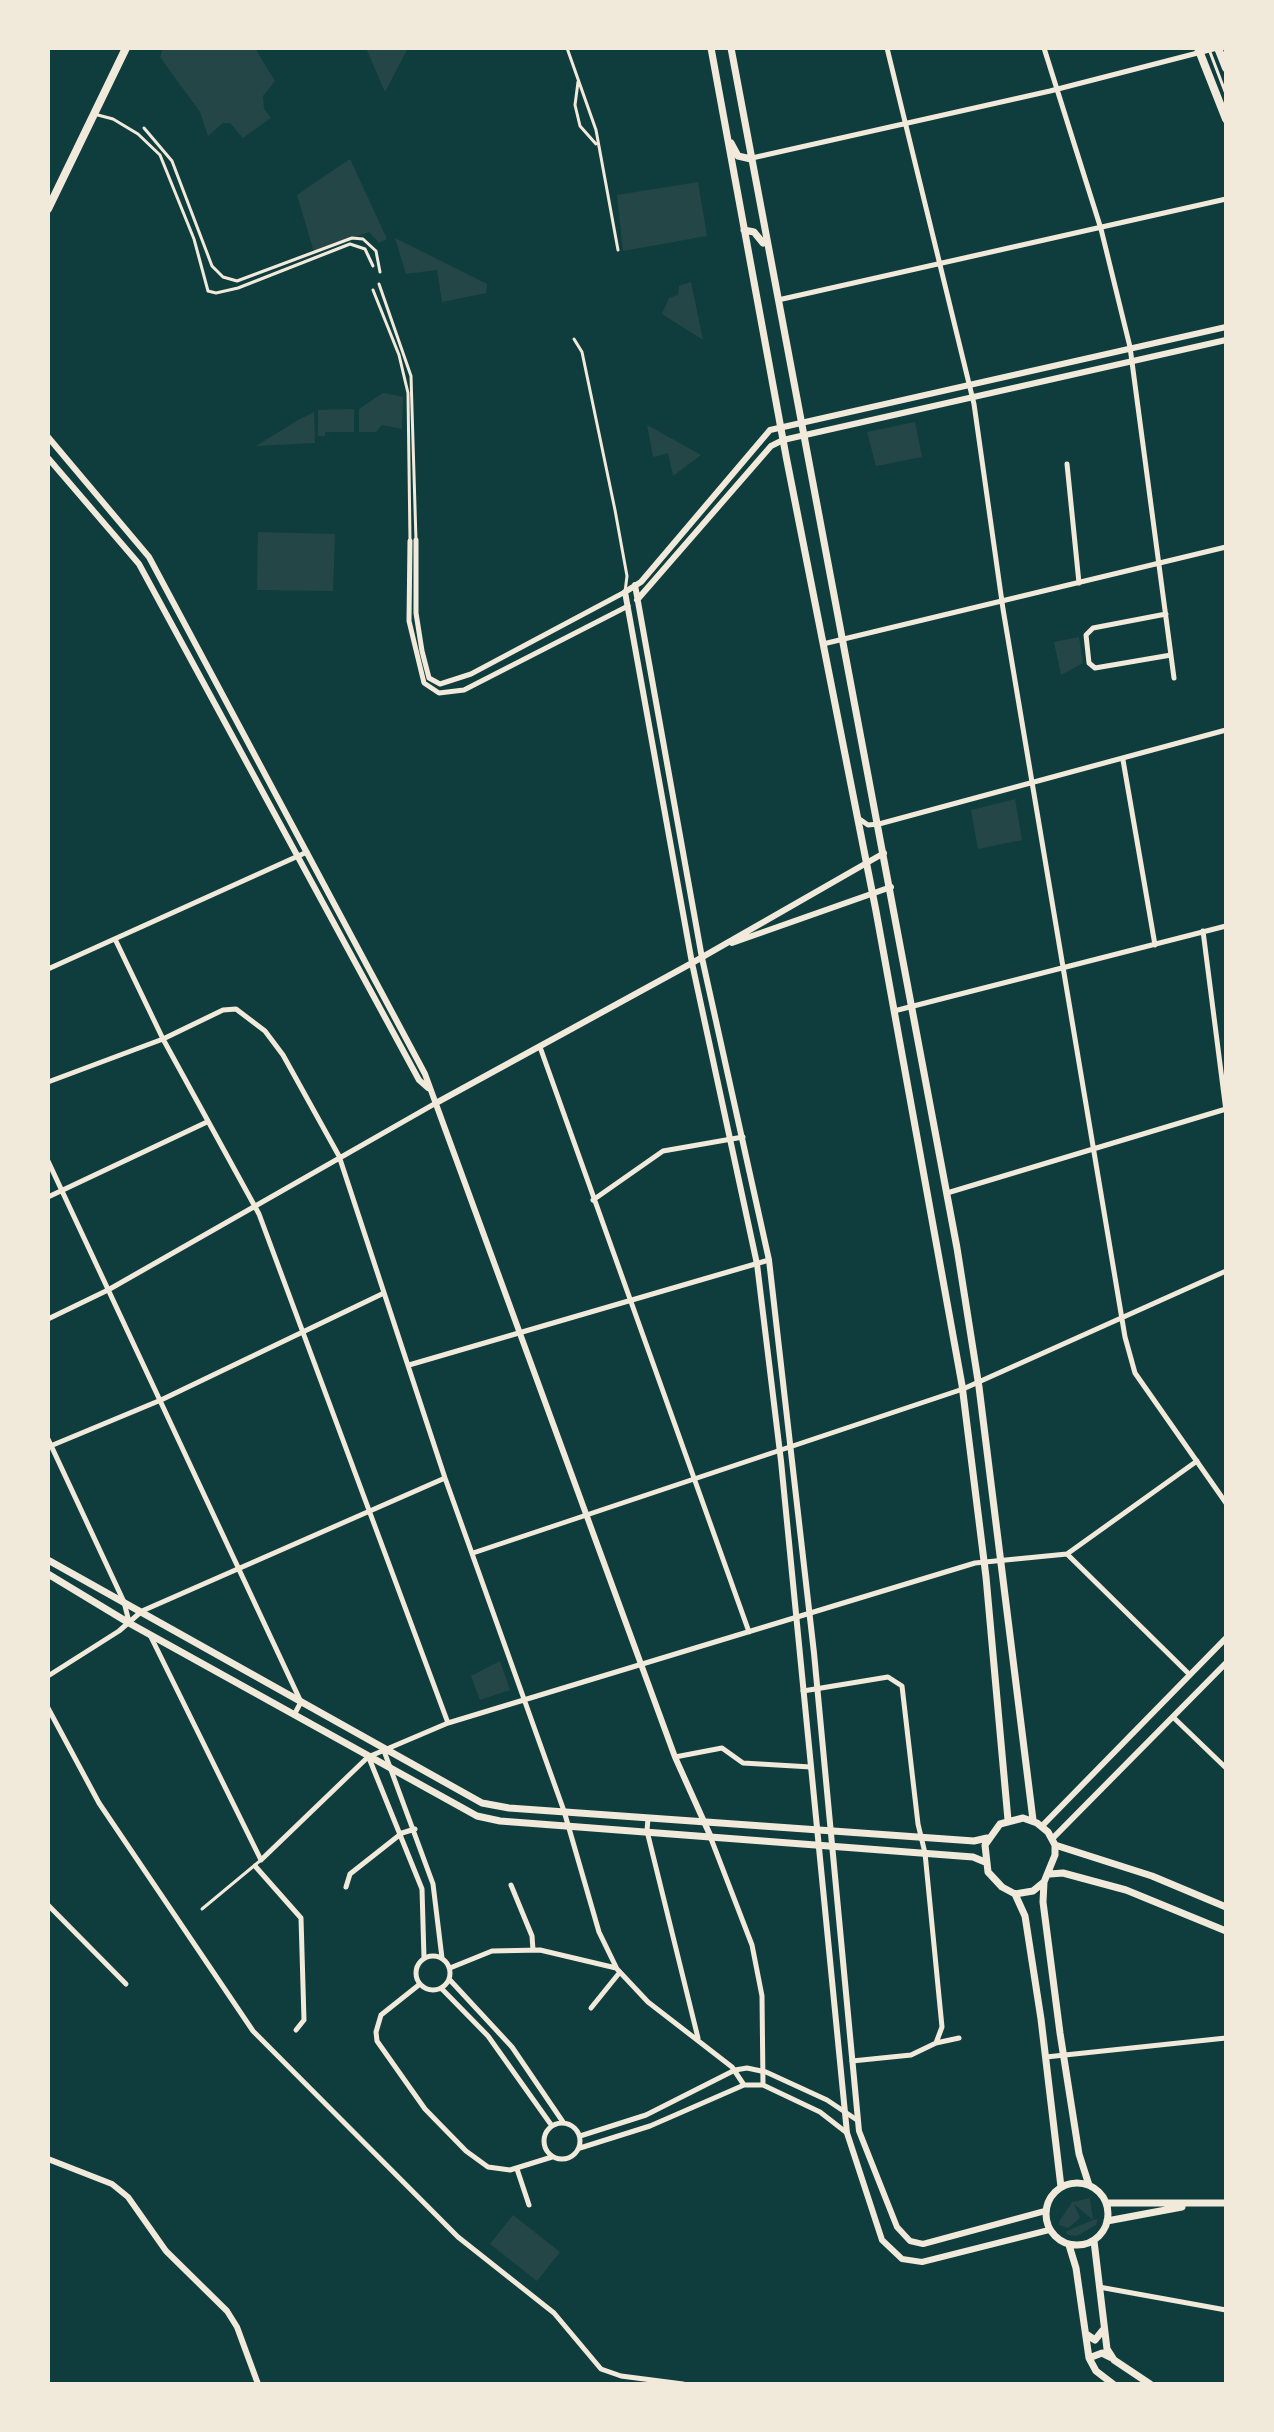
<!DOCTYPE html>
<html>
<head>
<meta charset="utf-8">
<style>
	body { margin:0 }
	#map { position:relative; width:1274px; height:2432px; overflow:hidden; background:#0f3d3e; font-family:"Times New Roman",serif }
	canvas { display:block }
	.frame { position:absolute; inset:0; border:50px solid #f1e9da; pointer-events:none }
</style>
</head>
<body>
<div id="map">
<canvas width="1274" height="2432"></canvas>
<div class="frame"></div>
</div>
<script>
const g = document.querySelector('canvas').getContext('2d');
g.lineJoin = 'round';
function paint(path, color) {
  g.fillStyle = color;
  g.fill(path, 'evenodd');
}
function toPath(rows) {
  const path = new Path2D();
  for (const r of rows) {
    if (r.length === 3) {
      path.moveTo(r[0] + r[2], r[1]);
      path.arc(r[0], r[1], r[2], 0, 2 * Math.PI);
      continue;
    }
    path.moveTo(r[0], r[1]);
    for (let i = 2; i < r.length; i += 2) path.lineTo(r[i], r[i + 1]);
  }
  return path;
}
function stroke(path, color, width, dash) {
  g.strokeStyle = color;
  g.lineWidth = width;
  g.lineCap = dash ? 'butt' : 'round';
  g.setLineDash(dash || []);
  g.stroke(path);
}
paint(toPath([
	[163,48,255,48,275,81,263,96,264,109,271,118,243,138,230,123,223,123,208,136,200,112,160,57],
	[366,48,408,48,385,92],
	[350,159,387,239,379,243,369,232,314,252,297,195],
	[698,182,707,236,623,251,617,195],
	[395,238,487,284,486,293,442,302,437,270,406,274],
	[691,282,703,340,662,314,669,298,678,295,679,286],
	[383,393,403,397,402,429,382,425,376,432,359,432,359,409],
	[354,409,354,432,325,432,325,436,318,436,318,410],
	[314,412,315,443,256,446,298,420],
	[915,422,922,457,876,466,867,432],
	[647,425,701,455,673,476,668,453,653,457],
	[258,532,335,534,333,591,257,590],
	[1079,637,1083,663,1061,675,1054,642],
	[1015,799,1022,840,978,849,971,810],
	[500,1661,510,1690,480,1700,471,1676],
	[1090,2198,1093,2220,1098,2219,1096,2225,1077,2236,1068,2235,1065,2232,1093,2220,1074,2204,1080,2218,1068,2228,1059,2225,1059,2222,1072,2202],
	[513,2215,560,2252,537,2281,490,2244]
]), '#244646');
stroke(toPath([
	[567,48,596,130,618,250],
	[1210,52,1226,94],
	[578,82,575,105,580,126,596,144],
	[94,114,113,119,138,134,160,155,194,239,208,291,216,293,238,288,350,244,365,249,373,266],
	[144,128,172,161,212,266,223,277,237,281,352,238,363,239,376,251,380,272],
	[379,284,411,376,416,540],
	[373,290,399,355,408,393,410,540],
	[574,339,582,352,615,510,627,576,625,592],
	[202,1909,261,1860]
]), '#f1e9da', 3);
stroke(toPath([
	[887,48,974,404,1003,609,1125,1337,1135,1373,1226,1503],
	[1044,48,1101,229,1130,347,1174,678],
	[752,158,1050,91,1217,48],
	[778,300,1226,199],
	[1067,464,1079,583],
	[416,540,416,613,422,651,429,678,440,684,471,674,625,592],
	[410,541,409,621,424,683,439,693,464,690,628,606],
	[1166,614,1093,628,1086,635,1089,663,1095,668,1171,655],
	[823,644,1226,547],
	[1123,760,1155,945],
	[858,818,868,825,879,824,1226,730],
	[1203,931,1226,1111],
	[115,939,163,1039,259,1214,448,1723],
	[48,969,307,852],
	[894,1011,1226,926],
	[540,1047,749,1632],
	[48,1082,163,1039,223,1010,236,1009,265,1031,283,1055,339,1156,445,1478,564,1811,599,1932,617,1969,648,2002,732,2067,744,2085],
	[48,1161,301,1702,294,1715],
	[947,1193,1226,1109],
	[48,1197,207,1122],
	[593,1200,663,1151,743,1137],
	[48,1319,108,1290,436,1103],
	[409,1365,769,1260],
	[48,1439,124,1602,129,1622],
	[48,1447,161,1400,384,1293],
	[473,1553,963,1389,1226,1271],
	[1067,1554,1190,1675],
	[150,1635,261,1860,368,1757,448,1723,975,1563,1067,1554,1197,1461],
	[48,1676,119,1631,142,1611,445,1478],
	[803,1691,888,1677,902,1686,918,1824,925,1853,942,2027,936,2043,911,2055,852,2061],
	[48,1708,99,1803,253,2031,458,2237,554,2313,601,2369,621,2376,683,2384],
	[1173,1717,1226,1768],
	[384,1751,433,1884,442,1958],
	[675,1757,722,1748,743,1763,811,1767],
	[369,1758,422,1889,424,1958],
	[648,1818,647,1831,698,2038],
	[710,1836,752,1945,762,1996,763,2085],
	[255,1866,301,1918,304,2020,296,2030],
	[511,1885,532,1936,533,1950],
	[346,1887,350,1874,402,1833,415,1829],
	[48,1905,126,1984],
	[433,1973,17],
	[450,1968,492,1951,540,1950,616,1968],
	[449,1979,512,2047,563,2122],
	[420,1984,381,2015,376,2032,377,2041,425,2109,466,2151,488,2167,510,2170,552,2157],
	[441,1988,488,2036,552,2126],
	[591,2008,620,1972],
	[936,2043,959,2038],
	[1046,2057,1226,2038],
	[562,2141,18],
	[580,2136,646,2115,735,2070,747,2068,766,2072,827,2100,857,2120],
	[580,2148,650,2126,744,2085,763,2085,820,2112,847,2133],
	[517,2169,529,2205],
	[1099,2287,1226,2310]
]), '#f1e9da', 5);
stroke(toPath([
	[48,437,149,557,425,1074,675,1757,710,1835],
	[48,458,139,564,419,1080,428,1088],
	[635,585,702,958,769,1260,814,1653,859,2131,897,2227,910,2241,923,2244,1045,2211],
	[637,600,771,446,783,440,1226,340],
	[732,943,891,887],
	[436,1103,692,963,884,853],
	[1042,1826,1226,1638],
	[1052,1839,1226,1663],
	[48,2159,112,2184,128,2197,166,2251,227,2311,237,2327,258,2384],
	[1049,2230,922,2262,902,2259,882,2240,847,2133,781,1461,757,1264,692,963,625,592,641,582,770,430,1226,327]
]), '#f1e9da', 6);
stroke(toPath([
	[711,48,786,456,876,911,962,1385,986,1577,1008,1820],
	[731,48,957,1248,979,1387,1033,1820],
	[731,143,738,156,751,159],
	[744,230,754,232,763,243],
	[48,1560,482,1803,509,1808,974,1841,987,1838],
	[48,1574,129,1623,477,1816,500,1821,973,1857,985,1862],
	[1023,1818,1037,1823,1048,1832,1055,1845,1055,1855,1044,1882,1033,1891,1015,1894,1002,1887,988,1872,985,1845,1000,1824,1023,1818],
	[1055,1845,1152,1876,1226,1907],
	[1050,1874,1063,1873,1126,1890,1226,1931],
	[1044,1882,1043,1902,1060,2033,1079,2154,1089,2185],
	[1015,1894,1025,1916,1041,2019,1061,2187],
	[1077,2214,31],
	[1106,2203,1226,2203],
	[1107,2221,1182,2207],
	[1094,2241,1107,2349,1114,2360,1150,2384],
	[1069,2245,1076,2268,1089,2358,1096,2371,1113,2384],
	[1086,2334,1095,2340,1103,2330],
	[1089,2358,1102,2353,1110,2357]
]), '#f1e9da', 7);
stroke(toPath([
	[1198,48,1226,119],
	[1218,48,1226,68],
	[48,209,126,48]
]), '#f1e9da', 8);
</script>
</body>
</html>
